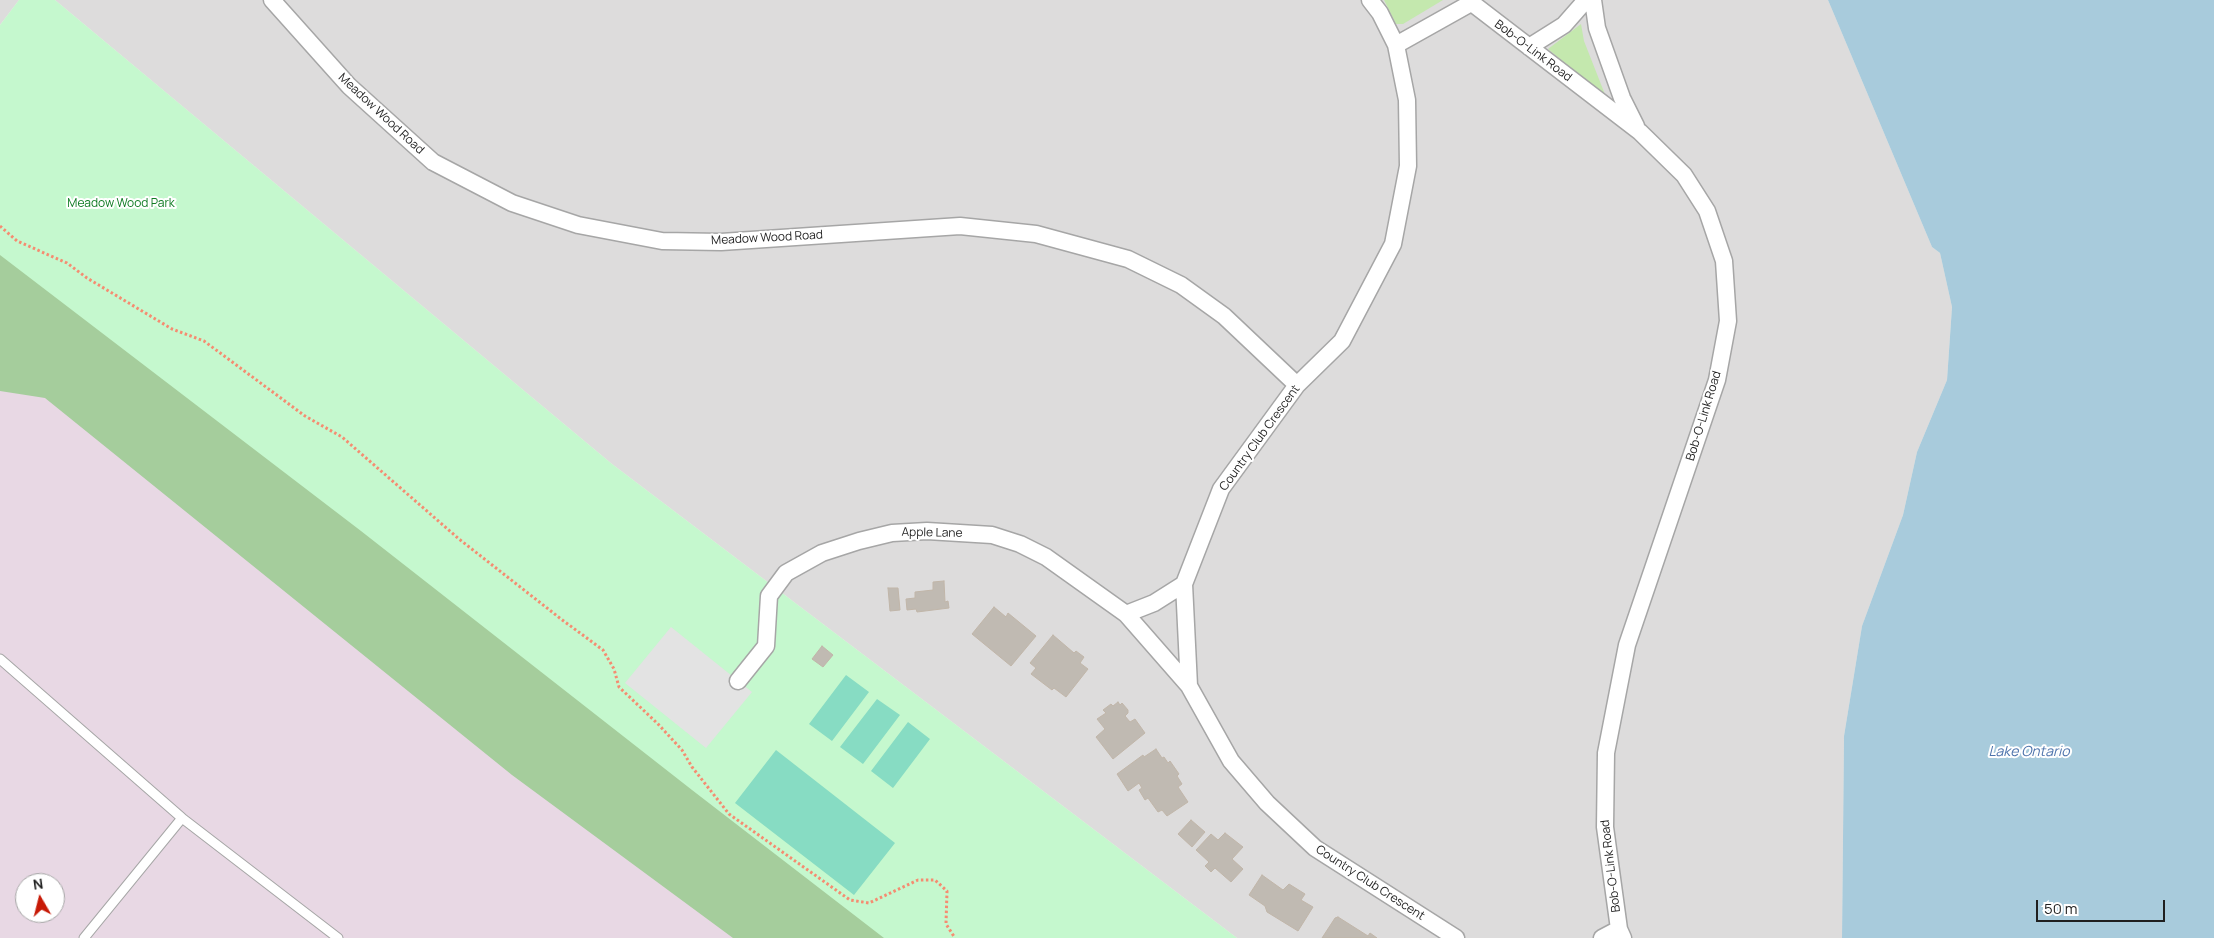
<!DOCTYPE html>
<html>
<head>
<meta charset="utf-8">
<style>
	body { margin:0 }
	#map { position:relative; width:2214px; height:938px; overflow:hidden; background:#f0ede6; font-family:Manrope,sans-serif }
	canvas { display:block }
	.north { position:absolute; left:15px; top:873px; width:50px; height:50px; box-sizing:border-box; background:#fff; border:1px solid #a5a5a5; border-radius:50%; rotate:352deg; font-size:14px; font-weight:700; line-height:20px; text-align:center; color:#1f1f1f }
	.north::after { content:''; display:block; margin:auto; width:18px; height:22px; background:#c71a07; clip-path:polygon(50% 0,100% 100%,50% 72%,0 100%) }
	.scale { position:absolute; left:2036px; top:900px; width:129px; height:22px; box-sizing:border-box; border:2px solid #1f1f1f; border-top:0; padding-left:6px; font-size:15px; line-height:18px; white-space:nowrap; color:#1f1f1f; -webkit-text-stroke:4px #fff; paint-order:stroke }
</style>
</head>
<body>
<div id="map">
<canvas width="2214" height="938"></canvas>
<div class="north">N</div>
<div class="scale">50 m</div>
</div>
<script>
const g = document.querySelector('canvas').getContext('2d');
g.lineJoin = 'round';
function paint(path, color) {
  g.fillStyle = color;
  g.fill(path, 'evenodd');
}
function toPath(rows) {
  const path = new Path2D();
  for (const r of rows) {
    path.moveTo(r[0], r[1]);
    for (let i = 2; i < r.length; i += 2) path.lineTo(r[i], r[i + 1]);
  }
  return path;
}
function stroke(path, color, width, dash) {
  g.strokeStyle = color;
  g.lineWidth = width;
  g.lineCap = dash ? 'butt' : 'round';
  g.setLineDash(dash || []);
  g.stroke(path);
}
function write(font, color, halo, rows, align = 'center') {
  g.font = font + ' Manrope,sans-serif';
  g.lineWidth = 4;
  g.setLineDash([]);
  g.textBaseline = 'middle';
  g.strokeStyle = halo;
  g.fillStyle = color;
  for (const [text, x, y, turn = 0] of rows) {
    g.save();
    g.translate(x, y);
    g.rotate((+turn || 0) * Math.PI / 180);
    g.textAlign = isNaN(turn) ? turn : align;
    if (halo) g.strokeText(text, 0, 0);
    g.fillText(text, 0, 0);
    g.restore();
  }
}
paint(toPath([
	[0,0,19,0,0,25],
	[55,0,1828,0,1932,247,1940,253,1952,307,1947,380,1917,452,1903,515,1862,626,1844,736,1842,938,1237,938,612,464]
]), '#dddcdc');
paint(toPath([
	[0,273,866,938,0,938],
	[25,883,55,883,55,913,25,913]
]), '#e8d8e4');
paint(toPath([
	[1384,0,1443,0,1403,24,1396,24],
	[1581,24,1584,41,1606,97,1548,49]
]), '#c4e8ae');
paint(toPath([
	[0,242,916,938,733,938,512,775,45,398,0,391]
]), '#a5cd9c');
paint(toPath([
	[19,0,55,0,612,464,1237,938,884,938,692,790,361,531,0,255,0,25]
]), '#c5f8ce');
paint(toPath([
	[846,675,869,692,832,741,809,724],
	[877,699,900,715,863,764,840,747],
	[908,722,930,739,893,788,871,771],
	[776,750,895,843,854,895,735,803]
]), '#87dcc3');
paint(toPath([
	[671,627,752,692,706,748,625,683]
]), '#e3e3e3');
paint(toPath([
	[1828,0,2214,0,2214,938,1842,938,1844,736,1862,626,1903,515,1917,452,1947,380,1952,307,1940,253,1932,247]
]), '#a8cbdc');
const building = toPath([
	[944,581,945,602,948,601,949,608,917,612,916,609,907,610,906,599,915,598,915,592,933,590,933,582,944,581],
	[888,588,898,588,900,610,890,611,888,588],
	[994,607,1006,617,1008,613,1036,636,1011,666,972,634,994,607],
	[1053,635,1074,653,1076,651,1084,657,1080,663,1088,669,1066,697,1054,688,1052,690,1031,674,1036,668,1030,663,1053,635],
	[822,646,833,655,823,667,812,659,822,646],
	[1118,702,1120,705,1122,703,1128,710,1128,713,1125,716,1130,722,1135,719,1145,733,1113,759,1096,737,1105,729,1097,719,1106,713,1103,710,1111,704,1113,706,1118,702],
	[1156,749,1162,758,1164,757,1168,763,1170,761,1179,774,1177,776,1182,784,1178,787,1188,802,1167,816,1162,810,1158,812,1148,798,1145,800,1139,790,1142,788,1139,783,1128,791,1117,774,1143,755,1144,757,1156,749],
	[1191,820,1205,832,1192,847,1178,834,1191,820],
	[1225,833,1243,847,1232,859,1243,869,1231,882,1215,868,1211,872,1205,866,1209,862,1196,850,1211,834,1218,840,1225,833],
	[1262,875,1283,890,1289,884,1305,894,1301,900,1313,907,1298,931,1267,912,1265,906,1249,895,1262,875],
	[1338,917,1368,936,1370,933,1377,938,1322,938,1335,918,1338,917]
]);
paint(building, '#c0bab2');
stroke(building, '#c1b6a9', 1);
const lane = toPath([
	[0,659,182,818,338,938],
	[84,938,182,818]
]);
const street = toPath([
	[272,0,349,86,433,162,512,203,578,225,662,241,721,242,960,226,1036,234,1128,259,1181,285,1224,316,1297,385],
	[1370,0,1380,13,1396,45,1407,100,1408,166,1393,244,1342,341,1297,385,1221,489,1184,584,1189,686,1231,761,1267,803,1315,848,1456,938],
	[1468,0,1640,132,1684,175,1707,211,1724,261,1728,321,1717,380,1627,645,1606,753,1605,827,1619,929,1623,938],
	[1593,0,1597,28,1622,98,1636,126],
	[1396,45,1471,3],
	[1529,47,1564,25,1586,0],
	[1126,614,1154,603,1184,584],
	[738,681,766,646,769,596,786,573,822,553,859,541,892,533,927,531,992,535,1020,544,1046,557,1126,614,1189,686],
	[1602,938,1619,929]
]);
stroke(lane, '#a6a6a6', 11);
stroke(street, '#a6a6a6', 19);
stroke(toPath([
	[0,226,17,241,67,263,87,278,172,329,204,341,305,416,342,437,459,539,561,619,603,650,614,669,619,687,658,724,682,750,692,767,729,814,850,900,869,903,918,880,935,880,947,891,946,924,955,938]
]), '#f58c71', 3, [2.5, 2.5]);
stroke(lane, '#fff', 9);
stroke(street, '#fff', 16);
write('12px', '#1f1f1f', '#fff', [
	["Bob-O-Link Road",1533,51,37],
	["Meadow Wood Road",381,114,43],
	["Meadow Wood Road",767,238,-3],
	["Bob-O-Link Road",1704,416,-73],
	["Country Club Crescent",1260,438,-54],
	["Apple Lane",932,533,1],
	["Bob-O-Link Road",1611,866,-97],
	["Country Club Crescent",1370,883,33]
]);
write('12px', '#0f7b23', '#fff', [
	["Meadow Wood Park",121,204]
]);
write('italic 14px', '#4e74ac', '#fff', [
	["Lake Ontario",2029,752]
]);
</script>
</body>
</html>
